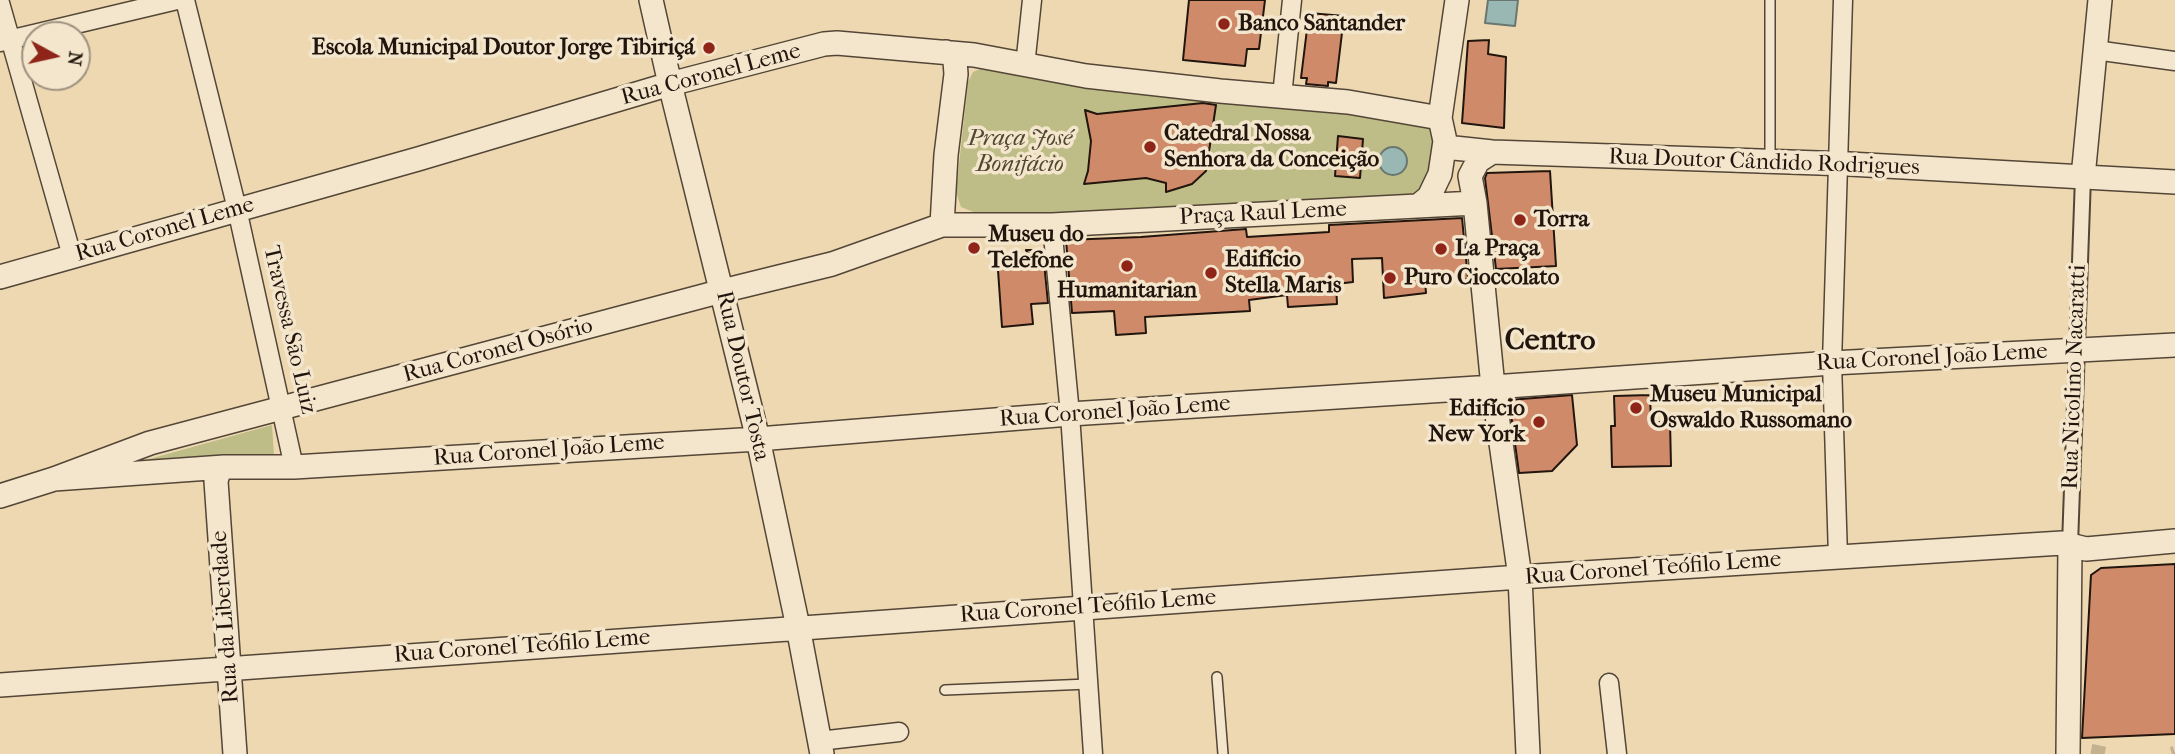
<!DOCTYPE html>
<html>
<head>
<meta charset="utf-8">
<style>
	body { margin:0 }
	#map { position:relative; width:2175px; height:754px; overflow:hidden; background:#edd8b1; font-family:"IM FELL French Canon",serif }
	canvas { display:block }
	.north { position:absolute; left:21px; top:21px; width:70px; height:70px; box-sizing:border-box; background:#f3e6cc; border:2px solid #9f9280; border-radius:50%; rotate:98deg; font-size:19px; font-weight:700; line-height:28px; text-align:center; color:#21150e }
	.north::after { content:''; display:block; margin:auto; width:24px; height:32px; background:#8f2418; clip-path:polygon(50% 0,100% 100%,50% 72%,0 100%) }
</style>
</head>
<body>
<div id="map">
<canvas width="2175" height="754"></canvas>
<div class="north">N</div>
</div>
<script>
const g = document.querySelector('canvas').getContext('2d');
g.lineJoin = 'round';
function paint(path, color) {
  g.fillStyle = color;
  g.fill(path, 'evenodd');
}
function toPath(rows) {
  const path = new Path2D();
  for (const r of rows) {
    if (r.length === 3) {
      path.moveTo(r[0] + r[2], r[1]);
      path.arc(r[0], r[1], r[2], 0, 2 * Math.PI);
      continue;
    }
    path.moveTo(r[0], r[1]);
    for (let i = 2; i < r.length; i += 2) path.lineTo(r[i], r[i + 1]);
  }
  return path;
}
function stroke(path, color, width, dash) {
  g.strokeStyle = color;
  g.lineWidth = width;
  g.lineCap = dash ? 'butt' : 'round';
  g.setLineDash(dash || []);
  g.stroke(path);
}
function write(font, color, halo, rows, align = 'center') {
  g.font = font + ' "IM FELL French Canon",serif';
  g.lineWidth = 7;
  g.setLineDash([]);
  g.textBaseline = 'middle';
  g.strokeStyle = halo;
  g.fillStyle = color;
  for (const [text, x, y, turn = 0] of rows) {
    g.save();
    g.translate(x, y);
    g.rotate((+turn || 0) * Math.PI / 180);
    g.textAlign = isNaN(turn) ? turn : align;
    if (halo) g.strokeText(text, 0, 0);
    g.fillText(text, 0, 0);
    g.restore();
  }
}
paint(toPath([
	[980,69,1425,124,1435,136,1432,174,1423,190,1413,196,1079,214,981,215,961,207,956,192,968,82,973,72],
	[272,425,274,456,131,464]
]), '#bebd87');
const water = toPath([
	[1488,0,1518,0,1515,26,1485,23,1488,0],
	[1393,161,14]
]);
paint(water, '#9ab8b3');
stroke(water, '#6a7771', 2);
const building = toPath([
	[1189,0,1265,0,1259,49,1247,49,1245,66,1183,60,1189,0],
	[1309,13,1344,16,1336,83,1328,82,1328,86,1306,84,1307,78,1301,78,1309,13],
	[1489,40,1488,54,1506,57,1504,128,1462,123,1468,41,1489,40],
	[1203,103,1216,105,1206,171,1192,184,1166,192,1166,183,1146,178,1084,184,1088,171,1091,141,1085,110,1097,114,1203,103],
	[1338,136,1363,139,1360,178,1335,176,1338,136],
	[1550,171,1556,266,1496,269,1485,178,1487,173,1550,171],
	[1462,218,1468,279,1425,281,1426,293,1384,298,1382,258,1352,259,1353,282,1336,284,1337,304,1288,307,1287,295,1249,300,1250,311,1145,317,1146,333,1116,335,1114,311,1072,313,1066,240,1141,237,1246,229,1247,237,1329,232,1329,225,1462,218],
	[1026,250,1040,250,1043,252,1048,303,1031,304,1033,324,1002,327,997,256,1028,254,1026,250],
	[1572,395,1577,445,1552,471,1519,473,1509,400,1572,395],
	[1650,395,1651,422,1670,422,1671,466,1612,467,1611,426,1615,426,1614,396,1650,395],
	[2175,564,2175,734,2082,738,2091,575,2101,568,2175,564]
]);
paint(building, '#cf8b69');
stroke(building, '#21150e', 2);
stroke(toPath([
	[2091,751,2107,754],
	[2172,754,2175,753]
]), '#c4b190', 14, [14, 7]);
const service = toPath([
	[1770,160,1770,0],
	[1217,677,1223,754],
	[945,690,1088,684]
]);
const pedestrian = toPath([
	[2070,545,2083,177]
]);
const minor = toPath([
	[185,0,237,209,294,467],
	[0,3,72,256],
	[0,42,177,0],
	[2095,50,2175,61],
	[1025,66,1032,0],
	[1282,96,1292,0],
	[1052,225,1070,414,1093,754],
	[1838,557,1832,363,1843,0],
	[1609,683,1617,754],
	[819,741,899,732]
]);
const tertiary = toPath([
	[651,0,670,84,758,439,798,627,822,754],
	[1445,147,1492,152,1849,164,2175,182],
	[1492,152,1478,161,1470,176,1475,203,1493,387,1520,577,1528,754],
	[2083,177,2100,0],
	[1418,206,1429,197,1440,174,1445,141,1440,118,1457,0],
	[942,225,946,155,956,74,955,61,952,55,946,52],
	[0,277,418,159,670,84,824,44,837,43,974,55,1086,76,1220,91,1348,102,1440,118],
	[224,467,219,471,216,481,235,754],
	[54,479,224,467,294,467,758,439,1070,414,1493,387,1832,363,2175,345],
	[0,496,54,479,150,443,722,291,832,264,942,225,1052,225,1475,203],
	[0,685,1520,577,2062,543,2086,549,2175,541],
	[2068,754,2070,545]
]);
stroke(service, '#544637', 12);
stroke(pedestrian, '#544637', 18);
stroke(minor, '#544637', 21);
stroke(tertiary, '#544637', 26);
stroke(service, '#f3e6cc', 9);
stroke(pedestrian, '#f3e6cc', 14);
stroke(minor, '#f3e6cc', 18);
stroke(tertiary, '#f3e6cc', 23);
for (const [x, y, r, color] of [
	[1224,24,7,"#8f2418"],
	[709,48,7,"#8f2418"],
	[1150,147,7,"#8f2418"],
	[1520,220,7,"#8f2418"],
	[974,248,7,"#8f2418"],
	[1441,249,7,"#8f2418"],
	[1127,266,7,"#8f2418"],
	[1211,273,7,"#8f2418"],
	[1390,278,7,"#8f2418"],
	[1636,408,7,"#8f2418"],
	[1539,422,7,"#8f2418"]
]) {
  const dot = new Path2D();
  dot.arc(x, y, r, 0, 2 * Math.PI);
  g.fillStyle = color;
  g.fill(dot);
  stroke(dot, '#f3e6cc', 2.5);
}
write('bold 23px', '#21150e', '#f3e6cc', [
	["Banco Santander",1238,24],
	["Escola Municipal Doutor Jorge Tibiriçá",695,48,"right"],
	["Catedral Nossa",1164,134],
	["Senhora da Conceição",1164,160],
	["Torra",1534,220],
	["Museu do",988,235],
	["Telefone",988,261],
	["La Praça",1455,249],
	["Edifício",1225,260],
	["Stella Maris",1225,286],
	["Puro Cioccolato",1404,278],
	["Humanitarian",1127,291,"center"],
	["Museu Municipal",1650,395],
	["Oswaldo Russomano",1650,421],
	["Edifício",1525,409,"right"],
	["New York",1525,435,"right"]
], 'left');
write('23px', '#21150e', '#f3e6cc', [
	["Rua Coronel Leme",711,75,-15],
	["Rua Doutor Cândido Rodrigues",1764,163,2],
	["Praça Raul Leme",1263,214,-3],
	["Rua Coronel Leme",165,230,-16],
	["Travessa São Luiz",289,330,77],
	["Rua Coronel Osório",498,351,-15],
	["Rua Coronel João Leme",1932,358,-3],
	["Rua Doutor Tosta",742,376,77],
	["Rua Nicolino Nacaratti",2075,377,-88],
	["Rua Coronel João Leme",1115,412,-4],
	["Rua Coronel João Leme",549,451,-4],
	["Rua Coronel Teófilo Leme",1653,569,-4],
	["Rua Coronel Teófilo Leme",1088,607,-4],
	["Rua da Liberdade",226,617,-94],
	["Rua Coronel Teófilo Leme",522,647,-4]
]);
write('italic 23px', '#504732', '#f3e6cc', [
	["Praça José",1020,139],
	["Bonifácio",1020,165]
]);
write('bold 30px', '#21150e', '#f3e6cc', [
	["Centro",1550,342]
]);
</script>
</body>
</html>
